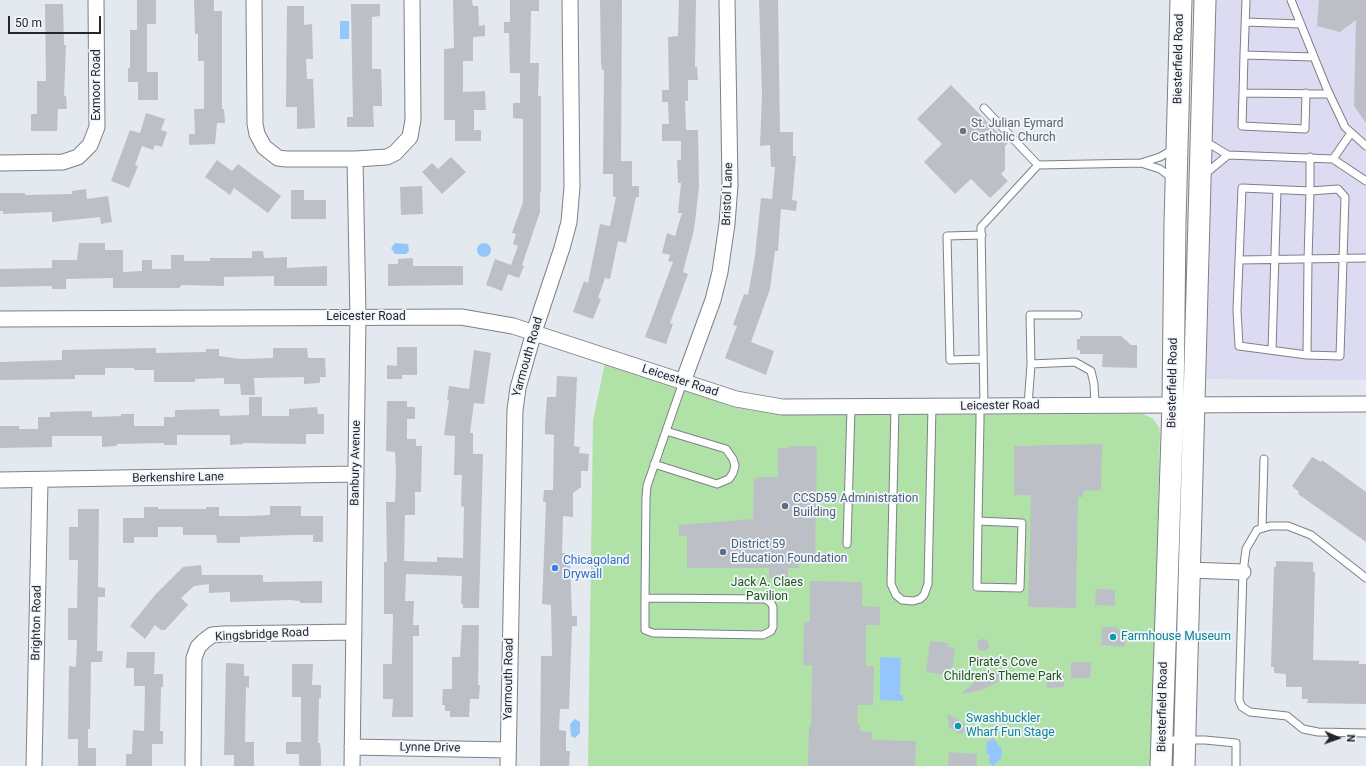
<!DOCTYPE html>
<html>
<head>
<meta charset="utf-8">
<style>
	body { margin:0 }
	#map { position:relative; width:1366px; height:766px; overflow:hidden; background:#e4e8ef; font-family:Roboto,sans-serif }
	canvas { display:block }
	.north { position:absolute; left:1318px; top:718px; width:40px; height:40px; -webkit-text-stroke:3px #f1f5fc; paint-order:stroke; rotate:92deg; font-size:11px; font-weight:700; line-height:16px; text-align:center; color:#252629 }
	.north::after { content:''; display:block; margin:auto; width:14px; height:18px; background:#252629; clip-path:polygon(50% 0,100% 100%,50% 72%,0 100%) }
	.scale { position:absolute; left:8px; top:16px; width:93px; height:18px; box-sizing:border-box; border:2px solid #252629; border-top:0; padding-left:5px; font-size:12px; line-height:14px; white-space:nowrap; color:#252629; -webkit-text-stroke:3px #f1f5fc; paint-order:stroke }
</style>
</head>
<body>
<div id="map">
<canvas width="1366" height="766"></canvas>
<div class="north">N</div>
<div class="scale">50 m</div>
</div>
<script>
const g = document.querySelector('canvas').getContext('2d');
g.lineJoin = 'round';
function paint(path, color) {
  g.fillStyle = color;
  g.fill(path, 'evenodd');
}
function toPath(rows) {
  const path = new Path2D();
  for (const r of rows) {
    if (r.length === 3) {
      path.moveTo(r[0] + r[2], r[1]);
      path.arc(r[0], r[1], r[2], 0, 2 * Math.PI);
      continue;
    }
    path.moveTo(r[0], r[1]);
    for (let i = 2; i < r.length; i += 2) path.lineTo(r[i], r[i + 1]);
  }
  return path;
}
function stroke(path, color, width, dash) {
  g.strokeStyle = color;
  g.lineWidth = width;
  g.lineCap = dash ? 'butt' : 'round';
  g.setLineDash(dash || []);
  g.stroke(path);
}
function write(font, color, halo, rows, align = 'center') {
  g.font = font + ' Roboto,sans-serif';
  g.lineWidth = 3.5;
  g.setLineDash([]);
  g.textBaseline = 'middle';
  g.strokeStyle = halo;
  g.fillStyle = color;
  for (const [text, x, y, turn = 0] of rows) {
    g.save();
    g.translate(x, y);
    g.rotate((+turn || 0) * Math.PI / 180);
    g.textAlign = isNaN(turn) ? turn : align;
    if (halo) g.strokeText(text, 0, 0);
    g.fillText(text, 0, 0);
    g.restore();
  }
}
paint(toPath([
	[1216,0,1366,0,1366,380,1206,379]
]), '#dddbf1');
paint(toPath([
	[605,363,733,407,762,412,821,415,1142,414,1152,418,1159,427,1160,434,1152,766,588,766,593,420]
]), '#b0e2a7');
paint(toPath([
	[340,21,349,21,349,39,340,39],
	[395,243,408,244,409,251,406,254,395,254,391,248],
	[484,250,7],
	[880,657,901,658,900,695,903,695,903,701,880,700],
	[575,719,580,722,580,733,575,738,571,736,570,724],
	[993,738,1002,749,1001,759,993,766,989,763,989,755,986,753,987,742]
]), '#94c6fc');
paint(toPath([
	[137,0,156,0,156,24,147,24,147,72,158,72,158,100,138,100,138,82,128,82,128,68,130,68,130,30,137,30],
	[194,0,214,0,214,11,222,11,222,109,224,109,225,123,217,123,215,144,189,145,189,134,195,134,194,109,204,109,204,61,198,61,198,34,195,34],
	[453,0,472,0,473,6,478,6,479,26,485,25,485,36,473,37,473,61,463,61,463,92,485,91,486,110,474,110,474,130,481,130,481,141,455,141,455,120,444,120,444,49,454,48],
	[510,0,539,0,539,11,531,11,530,63,539,63,538,96,541,96,541,193,540,192,540,212,522,265,524,266,519,278,508,274,502,291,486,285,495,259,511,265,518,246,513,244,516,234,512,233,523,202,523,119,513,118,513,103,520,103,520,73,510,73,509,33,504,33,504,22,510,22],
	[600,0,622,0,621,161,632,161,632,186,639,186,639,197,636,197,626,243,618,241,610,279,605,278,598,298,601,299,593,319,573,312,584,281,588,283,600,224,610,226,616,197,613,197,613,174,603,174,604,70,602,70,601,63],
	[679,0,696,0,695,67,697,67,698,80,688,80,688,101,685,101,686,130,698,130,699,187,694,230,683,272,688,274,670,323,673,324,666,344,645,337,673,262,668,261,670,255,662,253,667,233,675,236,682,213,678,213,681,183,678,183,677,160,681,160,681,141,662,141,662,124,669,124,668,102,662,102,662,90,669,90,668,37,678,36],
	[759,0,778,0,780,132,793,132,793,156,796,156,792,200,797,201,796,211,781,209,778,251,775,251,770,289,751,342,774,351,766,375,725,358,737,326,733,325,744,294,748,295,755,256,761,198,772,199,775,167,771,167,770,145,760,146,762,94],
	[1319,0,1366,0,1366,123,1354,106,1356,20,1340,32,1317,26],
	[45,4,63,4,64,45,66,45,64,96,66,96,67,109,58,109,57,131,31,131,31,114,37,114,37,81,46,81],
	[351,4,380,4,380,16,372,17,372,69,381,69,382,93,382,106,373,106,374,127,347,127,347,117,353,117],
	[287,6,304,6,304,25,312,24,313,59,306,59,307,79,313,79,315,128,297,129,297,107,286,107],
	[951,85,1008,143,1005,146,1005,170,1001,174,1008,181,990,198,971,179,955,194,924,162,942,144,917,119],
	[146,113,165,119,161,130,167,132,162,147,155,145,153,150,142,146,135,165,138,166,129,188,111,181,130,130,140,133],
	[451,157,466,172,442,194,422,172,432,163,438,169],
	[217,160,232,171,238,164,281,196,268,213,234,188,230,195,205,177],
	[422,186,423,214,401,215,400,187],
	[86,189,87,199,108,196,112,222,101,224,100,217,52,222,52,212,3,214,3,211,0,211,0,193,25,193,25,195,72,194,72,191],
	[291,190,304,190,304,200,326,200,326,219,291,219],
	[79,243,105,243,105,250,123,250,123,272,142,271,142,260,152,260,152,269,171,269,171,255,184,255,184,261,210,261,210,258,252,258,252,251,263,251,264,258,287,257,287,268,327,266,327,286,274,286,274,276,224,277,224,286,182,285,179,288,113,288,113,278,66,279,66,289,52,289,52,286,0,287,0,269,52,268,52,260,77,260],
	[413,258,413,266,463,266,463,285,388,286,388,264,398,264,398,259],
	[1080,336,1121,336,1131,345,1137,345,1137,368,1102,367,1103,354,1080,354,1080,350,1077,350,1077,339,1080,339],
	[397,347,417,347,417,375,402,375,402,379,387,379,387,365,397,366],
	[156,348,156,353,206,352,206,349,219,349,219,356,241,359,273,358,273,348,307,348,308,358,325,358,326,377,320,377,320,383,304,384,304,377,254,378,255,395,241,395,240,384,224,384,224,378,195,379,195,382,154,382,154,370,134,370,134,368,105,368,105,375,75,375,75,379,0,380,0,362,62,360,62,350],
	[474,350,491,353,484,404,474,403,470,433,473,433,473,454,483,454,479,608,463,608,463,604,461,603,462,576,406,574,405,601,414,601,413,625,419,625,419,636,413,636,413,717,392,717,393,699,383,699,383,664,392,664,393,614,384,614,384,562,387,562,386,502,395,502,396,473,395,452,386,451,387,401,407,401,407,407,415,407,415,419,407,419,407,439,416,439,416,446,422,446,421,492,415,492,415,515,405,515,404,561,437,562,437,557,463,558,464,507,461,506,462,475,454,475,455,436,444,435,449,400,447,400,449,386,469,389],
	[557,376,577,377,574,446,580,447,579,453,589,454,588,471,581,471,581,487,573,493,573,517,563,516,562,553,565,553,564,562,570,562,572,616,577,616,577,626,572,626,569,709,560,709,559,730,566,731,566,751,570,751,569,766,540,766,541,656,552,656,551,605,542,604,546,502,543,502,544,490,553,490,554,435,545,434,545,423,547,397,556,397],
	[249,397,262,397,262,416,289,416,289,409,317,407,318,414,324,414,324,434,306,434,306,444,243,443,243,444,230,445,230,435,177,435,177,445,164,445,164,443,117,444,117,446,102,447,102,436,52,436,52,447,0,448,0,426,19,426,19,429,38,429,38,417,50,417,50,412,92,411,92,417,121,416,121,414,134,414,134,426,164,426,164,417,175,417,175,410,219,409,220,416,249,415],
	[1102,444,1101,490,1083,491,1083,497,1078,497,1076,608,1028,607,1031,495,1014,495,1014,446],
	[789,446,817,446,815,559,799,559,799,568,788,568,788,578,769,578,769,568,687,568,687,536,679,536,679,525,753,519,754,479,756,479,756,477,778,477,778,448,789,448],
	[1312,457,1321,462,1322,460,1366,492,1366,542,1298,494,1299,492,1292,486],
	[270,506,301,506,301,516,323,516,323,542,313,542,313,535,294,535,240,537,240,543,217,543,216,535,183,535,183,527,158,527,158,537,134,537,134,543,123,543,123,518,144,518,144,507,158,507,158,509,206,509,206,507,219,507,219,516,249,516,270,515],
	[78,509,99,509,98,587,105,588,105,597,98,597,97,651,103,651,102,662,91,662,90,729,88,729,88,748,96,748,96,766,78,766,78,739,68,739,69,666,76,667,77,640,68,640,68,608,77,608,78,560,69,560,69,527,78,527],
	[1276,561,1313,562,1313,572,1315,572,1313,660,1359,661,1359,664,1366,664,1366,704,1307,703,1308,699,1302,699,1302,687,1286,687,1286,674,1274,673,1274,667,1271,667,1274,567,1276,567],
	[201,565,202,575,263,575,263,582,322,581,322,603,300,603,300,601,290,600,230,602,230,592,209,593,209,584,194,586,181,598,188,605,165,630,161,630,155,625,145,639,130,626,155,595,183,567],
	[810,581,862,582,862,606,880,607,880,625,866,625,866,666,874,666,873,705,858,705,857,724,860,724,860,731,872,732,872,740,916,741,915,766,808,766,809,727,811,726,812,665,803,665,804,622,810,622],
	[1096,589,1115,590,1115,606,1095,605],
	[462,625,479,625,478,685,480,685,479,699,470,699,469,717,450,717,450,711,445,711,445,705,442,705,443,689,452,689,452,657,460,657],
	[1102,627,1117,627,1117,630,1126,630,1125,647,1101,645],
	[983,645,6],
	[930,641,948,643,947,647,955,648,951,676,926,672],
	[127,652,155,652,154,674,163,674,163,687,161,687,160,731,163,731,163,744,152,744,152,766,126,766,126,754,132,754,133,730,144,731,145,686,134,686,134,668,126,668],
	[1071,662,1091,662,1090,678,1071,678],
	[226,663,244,664,244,676,249,676,249,688,246,687,245,742,254,742,254,766,234,766,234,755,224,755],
	[292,664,313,664,312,685,321,685,321,698,319,698,318,743,320,743,321,752,321,766,301,766,299,765,299,754,286,754,286,742,301,742,301,697,292,697],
	[1000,669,1007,670,1002,680,982,690,961,694,977,680],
	[1047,672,1064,672,1064,687,1047,688],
	[947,713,968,726,962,735,949,727],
	[949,752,977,754,977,766,948,766]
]), '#bcc0c6');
const lane = toPath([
	[1291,0,1327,89,1345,127,1366,146],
	[1245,22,1301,24],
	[1244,55,1246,0],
	[1243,93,1244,55,1314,57],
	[1306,93,1305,129,1242,126,1243,93,1329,94],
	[984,108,1038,165],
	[1203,140,1228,155,1333,159,1366,181],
	[1333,159,1351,133],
	[1141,163,1160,157,1174,149],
	[1205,174,1228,155],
	[982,235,947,236,950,360,983,359],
	[1239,260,1366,258],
	[1272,350,1277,190],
	[1307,355,1340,356,1345,197,1338,189,1310,191,1242,188,1237,310,1239,346,1307,355,1308,260,1310,191,1310,157],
	[1031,364,1030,315,1078,315],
	[984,406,981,227,1038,165,1141,163,1160,169,1172,178],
	[1028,406,1031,364,1075,362,1091,371,1094,384,1095,405],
	[895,407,891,584,896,595,902,600,913,601,920,599,924,595,928,584,932,407],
	[654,464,717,484,729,479,733,473,735,466,733,459,726,449,666,431],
	[978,521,1022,523,1020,588,977,587,978,521,980,421,980,406],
	[1262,528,1264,459],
	[847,544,851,408],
	[1366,578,1311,535,1288,526,1270,526,1257,530,1246,549,1243,572,1239,700,1242,707,1250,712,1287,716,1303,729,1318,732,1366,733],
	[645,598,766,599,771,603,773,607,773,627,771,631,763,635,653,633,645,630,645,598,646,498,647,486,683,382],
	[1164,740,1205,740,1236,743,1236,766]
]);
const street = toPath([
	[254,0,255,124,257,134,264,147,278,158,286,159,355,159,387,157,395,153,410,137,413,120,412,0],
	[0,163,63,162,78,157,90,145,97,127,96,0],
	[0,319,461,317,513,326,736,399,782,407,1366,404],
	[683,382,713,300,720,272,727,224,730,185,727,0],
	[0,480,356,474],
	[1189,570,1243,572],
	[352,747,508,750],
	[34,766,40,481],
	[193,766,194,658,198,647,204,641,212,635,223,634,354,632],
	[352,766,358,317,355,159],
	[508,766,515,410,518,388,534,332,562,248,569,222,572,187,570,0]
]);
const secondary = toPath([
	[1161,766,1173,405,1175,223,1181,0],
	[1184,766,1205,0]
]);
stroke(lane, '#7d8087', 9);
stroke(street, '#7d8087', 17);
stroke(secondary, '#7d8087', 23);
stroke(lane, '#fff', 7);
stroke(street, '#fff', 15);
stroke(secondary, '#fff', 21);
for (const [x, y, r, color] of [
	[963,131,4,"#6b7280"],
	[785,506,4,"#5c6f8a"],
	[723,552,4,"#5c6f8a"],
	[555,568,4,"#3f7fe0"],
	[1113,637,4,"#0f9aa8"],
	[958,726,4,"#0f9aa8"]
]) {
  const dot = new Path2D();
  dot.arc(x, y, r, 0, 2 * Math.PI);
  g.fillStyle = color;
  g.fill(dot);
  stroke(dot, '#f1f5fc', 1.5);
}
write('12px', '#252629', '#f1f5fc', [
	["Biesterfield Road",1179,59,-89],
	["Exmoor Road",97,85,-90],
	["Bristol Lane",728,194,-88],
	["Leicester Road",366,317],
	["Yarmouth Road",528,357,-74],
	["Leicester Road",680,381,18],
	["Biesterfield Road",1173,383,-89],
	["Leicester Road",1000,406,-1],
	["Banbury Avenue",356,463,-89],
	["Berkenshire Lane",178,478,-1],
	["Brighton Road",37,623,-89],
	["Kingsbridge Road",262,635,-3],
	["Yarmouth Road",509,679,-89],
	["Biesterfield Road",1163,707,-89],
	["Lynne Drive",430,748,1]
]);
write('12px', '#5b616d', '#f1f5fc', [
	["St. Julian Eymard",971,124],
	["Catholic Church",971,138]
], 'left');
write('12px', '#4e5e75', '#f1f5fc', [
	["CCSD59 Administration",793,499],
	["Building",793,513],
	["District 59",731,545],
	["Education Foundation",731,559]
], 'left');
write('12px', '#366cbe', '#f1f5fc', [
	["Chicagoland",563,561],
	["Drywall",563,575]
], 'left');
write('12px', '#1e5711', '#f1f5fc', [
	["Jack A. Claes",767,583],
	["Pavilion",767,597],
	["Pirate's Cove",1003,663],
	["Children's Theme Park",1003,677]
]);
write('12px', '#0d838f', '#f1f5fc', [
	["Farmhouse Museum",1121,637],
	["Swashbuckler",966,719],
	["Wharf Fun Stage",966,733]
], 'left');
</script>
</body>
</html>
